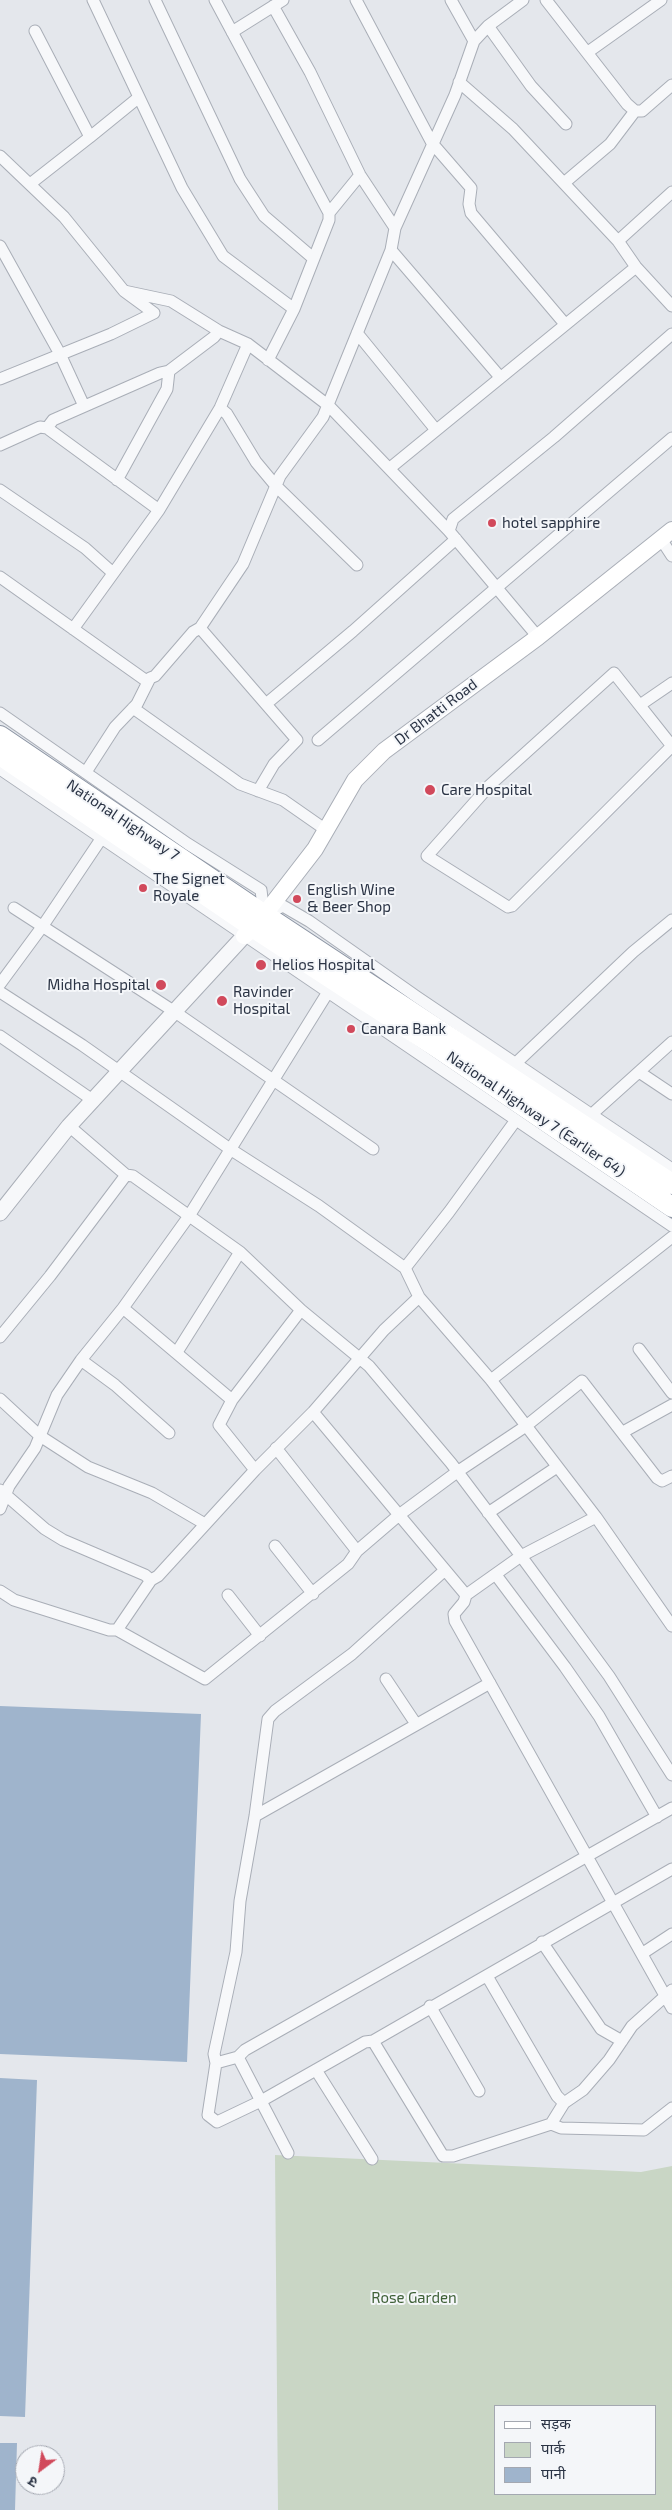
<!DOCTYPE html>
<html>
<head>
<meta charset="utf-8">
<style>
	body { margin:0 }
	#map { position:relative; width:672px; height:2510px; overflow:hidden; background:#e4e7ec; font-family:"Exo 2","Noto Sans Devanagari",sans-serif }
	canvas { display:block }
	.legend { position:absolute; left:494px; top:2405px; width:162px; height:90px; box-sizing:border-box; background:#f4f6f9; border:1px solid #a4a8b1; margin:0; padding:6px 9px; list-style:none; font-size:15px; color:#2b3445 }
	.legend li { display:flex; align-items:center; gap:10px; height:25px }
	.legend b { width:25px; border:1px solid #a4a8b1 }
	.north { position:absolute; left:15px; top:2445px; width:50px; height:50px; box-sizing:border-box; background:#f4f6f9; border:1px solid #a4a8b1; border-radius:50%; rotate:211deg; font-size:14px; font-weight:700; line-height:20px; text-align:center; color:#2b3445 }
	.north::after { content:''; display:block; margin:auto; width:18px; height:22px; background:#d1495b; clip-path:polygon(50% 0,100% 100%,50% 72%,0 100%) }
</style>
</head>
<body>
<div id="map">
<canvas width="672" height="2510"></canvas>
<ul class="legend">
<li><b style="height:6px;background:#fff"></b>सड़क</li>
<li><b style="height:14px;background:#c9d6c5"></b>पार्क</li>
<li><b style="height:14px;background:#9fb4cc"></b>पानी</li>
</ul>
<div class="north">उ</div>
</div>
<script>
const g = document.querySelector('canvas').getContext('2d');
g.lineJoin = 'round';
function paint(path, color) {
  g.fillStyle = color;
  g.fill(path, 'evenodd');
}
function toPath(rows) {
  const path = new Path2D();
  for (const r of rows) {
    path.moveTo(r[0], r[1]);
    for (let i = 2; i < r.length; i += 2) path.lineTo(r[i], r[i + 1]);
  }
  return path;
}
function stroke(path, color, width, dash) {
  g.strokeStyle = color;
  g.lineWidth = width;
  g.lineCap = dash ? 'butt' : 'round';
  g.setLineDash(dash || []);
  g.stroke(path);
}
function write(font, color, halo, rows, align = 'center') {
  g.font = font + ' "Exo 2",sans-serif';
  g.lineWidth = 4;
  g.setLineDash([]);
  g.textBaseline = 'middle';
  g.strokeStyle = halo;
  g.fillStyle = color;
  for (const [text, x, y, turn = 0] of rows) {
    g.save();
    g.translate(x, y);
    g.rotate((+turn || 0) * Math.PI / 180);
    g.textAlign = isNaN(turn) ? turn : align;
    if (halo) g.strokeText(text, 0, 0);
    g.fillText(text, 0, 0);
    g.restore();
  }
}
paint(toPath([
	[275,2155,641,2172,672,2166,672,2510,278,2510],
	[496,2406,656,2406,656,2494,496,2494]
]), '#c9d6c5');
paint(toPath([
	[0,1706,201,1714,187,2062,0,2054],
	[0,2078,37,2080,25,2417,0,2416],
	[0,2443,17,2443,15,2510,0,2510]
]), '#9fb4cc');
const minor = toPath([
	[93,0,182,188,223,256,294,309],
	[155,0,240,179,264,216,313,258],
	[215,0,329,213,329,220,294,309,268,360],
	[356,0,432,143,471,188,469,204,471,213,565,324],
	[451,0,474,41],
	[546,0,627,104,635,111,642,111,672,85],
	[273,6,310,72,360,175,395,228],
	[488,26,523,0],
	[35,31,90,137,138,98],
	[232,32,283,0],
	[588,52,661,0],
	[459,82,513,129,618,241,636,267,672,306],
	[0,156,64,217,124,291,154,313,111,334,0,379],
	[564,183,610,144,635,111],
	[30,184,90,137],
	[329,213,360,175],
	[618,241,672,192],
	[0,246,60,354,84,406],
	[391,250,500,377],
	[124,291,171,301,219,331,248,344,329,406,449,531,538,637],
	[357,333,436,430],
	[220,408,227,414,256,462,276,486,357,565],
	[47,428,53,420,160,373,169,371,214,337,219,331],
	[0,445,40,427,47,428,159,510],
	[390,468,636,267],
	[117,480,167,389,169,371],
	[0,490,85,548,113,573],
	[449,531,453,519,554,437,672,334],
	[661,539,672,556],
	[0,577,148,682],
	[200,628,297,740,274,764,258,791],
	[73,629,159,510,220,408,248,344],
	[266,704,353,631,456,539],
	[640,705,672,683],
	[133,708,240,784,283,800,326,830],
	[0,713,188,844,261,890,264,915,283,906,309,921,417,997,672,1169],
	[318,740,672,438],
	[672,746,614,673,490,785,427,856,508,907,512,906,672,746],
	[0,769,672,1226],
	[86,772,115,727,137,704,150,678,155,676,193,632,200,628,243,564,280,476,323,417,391,250,395,228,455,95,474,41,488,26,531,86,566,124],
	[14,908,175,1012,373,1149],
	[0,984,42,927,105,833],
	[0,992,82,1045,230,1149,319,1206,405,1268,419,1297,491,1380,596,1517,672,1626],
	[0,1036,94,1101],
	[516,1063,633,952,672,920],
	[639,1072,672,1094],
	[591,1115,672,1042],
	[69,1126,126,1175,133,1176,240,1252,301,1310,369,1366,451,1463,521,1556,609,1676,672,1775],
	[405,1268,449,1212,516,1120],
	[123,1308,232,1400],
	[0,1337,50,1276,126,1175],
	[639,1349,672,1393],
	[177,1352,240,1252],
	[81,1360,115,1385,169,1433],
	[491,1380,672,1237],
	[0,1399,40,1436,88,1467,152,1493,205,1524],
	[313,1412,466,1595],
	[623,1432,672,1405],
	[255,1470,219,1425,232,1400,301,1310],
	[0,1490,45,1529,63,1540,145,1575,151,1580],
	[0,1509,9,1486,35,1448,57,1395,81,1360,123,1308,189,1216,328,992],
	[488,1513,557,1467],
	[596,1517,521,1556,466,1595,464,1602,454,1614,455,1621,672,2008],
	[275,1546,313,1594],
	[357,1551,399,1515,457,1472,526,1426,582,1381,657,1478,662,1481,672,1476],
	[445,1570,352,1654,275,1711,268,1719,255,1816,240,1901,236,1952,214,2054,216,2063,208,2115,217,2122,261,2101,365,2042,373,2041,672,1869],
	[496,1575,565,1667,599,1716,657,1817],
	[0,1591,14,1600,109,1630,117,1630,205,1679,348,1564,357,1551,276,1448],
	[228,1595,260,1636],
	[117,1630,151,1580,158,1576,255,1470,313,1412,384,1330,419,1297],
	[386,1679,416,1724],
	[255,1816,490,1683],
	[542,1942,601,2029,622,2041],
	[643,1953,672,1934],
	[487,1976,557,2096,564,2103],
	[430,2006,479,2091],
	[373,2041,443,2156,453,2156,551,2124,564,2103,583,2090,609,2060,632,2026,672,1990],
	[238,2057,288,2153],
	[216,2063,238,2057,245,2050,672,1808],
	[316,2070,372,2159],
	[551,2124,561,2128,644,2130,672,2108]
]);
const tertiary = toPath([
	[0,1213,69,1126,244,936]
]);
const secondary = toPath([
	[244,936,254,928,315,849,355,780,384,751,538,637,672,530]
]);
const trunk = toPath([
	[0,736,257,910,672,1184],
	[0,755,254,928,438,1048,672,1207]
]);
stroke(minor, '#a9aeb7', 13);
stroke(tertiary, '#a9aeb7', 17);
stroke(secondary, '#a9aeb7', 18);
stroke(trunk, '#8b94a3', 22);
stroke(minor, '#f7f8fa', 11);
stroke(tertiary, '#f7f8fa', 15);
stroke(secondary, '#fff', 16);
stroke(trunk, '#fff', 20);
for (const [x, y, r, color] of [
	[492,523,5,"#d1495b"],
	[430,790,6,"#d1495b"],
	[143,888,5,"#d1495b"],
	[297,899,5,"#d1495b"],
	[261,965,6,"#d1495b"],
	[161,985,6,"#d1495b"],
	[222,1001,6,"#d1495b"],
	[351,1029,5,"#d1495b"]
]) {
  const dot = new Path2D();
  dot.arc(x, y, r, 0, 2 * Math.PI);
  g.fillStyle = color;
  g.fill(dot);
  stroke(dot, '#f4f6f9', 2);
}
write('15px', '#2b3445', '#f4f6f9', [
	["hotel sapphire",502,523],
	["Care Hospital",441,790],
	["The Signet",153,879],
	["Royale",153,896],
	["English Wine",307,890],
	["& Beer Shop",307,907],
	["Helios Hospital",272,965],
	["Midha Hospital",150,985,"right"],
	["Ravinder",233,992],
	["Hospital",233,1009],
	["Canara Bank",361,1029]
], 'left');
write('15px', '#2b3445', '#f4f6f9', [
	["Dr Bhatti Road",436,712,-37],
	["National Highway 7",123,820,34],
	["National Highway 7 (Earlier 64)",536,1114,34]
]);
write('15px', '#3f6138', '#f4f6f9', [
	["Rose Garden",414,2298]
]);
</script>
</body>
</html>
